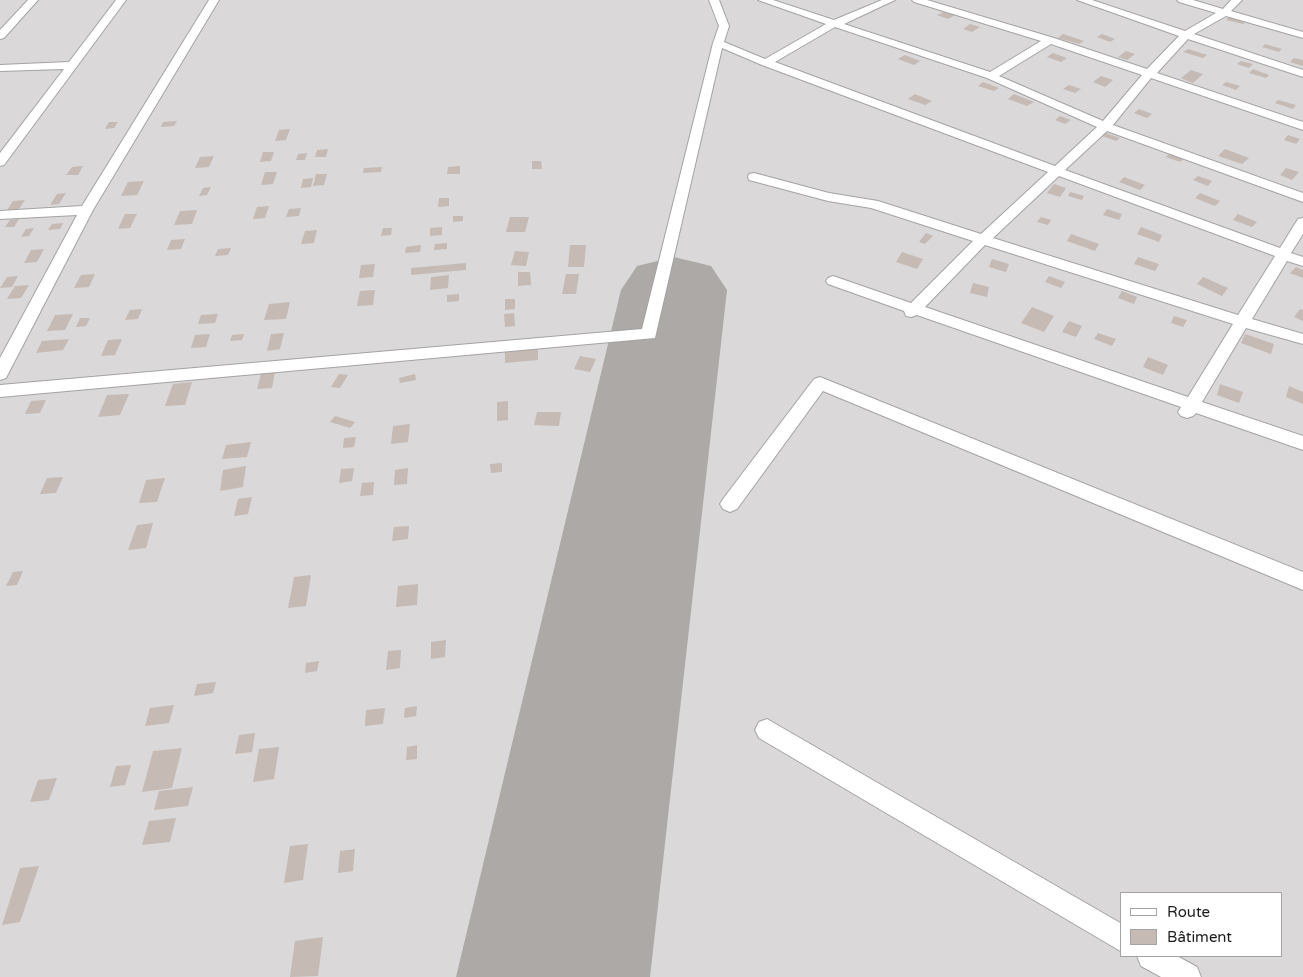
<!DOCTYPE html>
<html>
<head>
<meta charset="utf-8">
<style>
	body { margin:0 }
	#map { position:relative; width:1303px; height:977px; overflow:hidden; background:#eee8e1; font-family:"Varela Round",sans-serif }
	canvas { display:block }
	.legend { position:absolute; left:1120px; top:892px; width:162px; height:65px; box-sizing:border-box; background:#fff; border:1px solid #a4a4a4; margin:0; padding:6px 9px; list-style:none; font-size:15px; color:#1c1c1c }
	.legend li { display:flex; align-items:center; gap:10px; height:25px }
	.legend b { width:25px; border:1px solid #a4a4a4 }
</style>
</head>
<body>
<div id="map">
<canvas width="1303" height="977"></canvas>
<ul class="legend">
<li><b style="height:6px;background:#fff"></b>Route</li>
<li><b style="height:14px;background:#c5bab4"></b>Bâtiment</li>
</ul>
</div>
<script>
const g = document.querySelector('canvas').getContext('2d');
g.lineJoin = 'round';
function paint(path, color) {
  g.fillStyle = color;
  g.fill(path, 'evenodd');
}
function toPath(rows) {
  const path = new Path2D();
  for (const r of rows) {
    path.moveTo(r[0], r[1]);
    for (let i = 2; i < r.length; i += 2) path.lineTo(r[i], r[i + 1]);
  }
  return path;
}
function stroke(path, color, width, dash) {
  g.strokeStyle = color;
  g.lineWidth = width;
  g.lineCap = dash ? 'butt' : 'round';
  g.setLineDash(dash || []);
  g.stroke(path);
}
paint(toPath([
	[0,0,1303,0,1303,977,0,977],
	[1122,893,1282,893,1282,956,1122,956]
]), '#dad8d9');
paint(toPath([
	[674,257,711,266,727,290,650,977,456,977,621,290,637,266,674,257]
]), '#aca9a6');
paint(toPath([
	[944,12,955,15,948,19,937,15],
	[1229,17,1246,22,1243,24,1226,20],
	[970,24,980,27,972,32,963,29],
	[1063,34,1084,41,1079,44,1058,38],
	[1102,34,1115,39,1110,42,1097,37],
	[1265,44,1282,49,1279,52,1262,47],
	[1188,49,1207,55,1203,58,1183,52],
	[1126,51,1135,54,1127,60,1118,57],
	[1053,53,1067,58,1061,62,1047,57],
	[905,55,920,61,914,65,898,59],
	[1294,58,1303,60,1303,66,1290,62],
	[1241,61,1253,64,1249,68,1237,64],
	[1253,69,1269,75,1266,78,1249,73],
	[1191,70,1203,74,1193,83,1181,78],
	[1101,76,1113,80,1105,87,1093,82],
	[983,82,999,88,994,91,978,86],
	[1226,82,1240,86,1236,90,1222,85],
	[1069,85,1081,89,1075,93,1063,89],
	[915,94,932,101,925,105,908,99],
	[1014,94,1034,102,1027,106,1008,99],
	[1278,100,1296,105,1293,109,1275,103],
	[1139,109,1152,114,1147,118,1134,113],
	[1060,116,1071,120,1065,124,1055,120],
	[177,121,174,126,161,127,163,122],
	[109,122,118,122,114,128,105,129],
	[290,129,286,140,275,141,279,130],
	[1106,133,1120,138,1116,141,1102,136],
	[1288,135,1300,139,1296,144,1284,140],
	[328,149,326,157,315,157,317,150],
	[1225,149,1249,158,1242,164,1218,156],
	[263,152,274,152,271,161,260,162],
	[1171,152,1185,158,1180,162,1166,157],
	[307,153,305,160,296,160,298,154],
	[214,156,209,167,195,168,200,157],
	[532,161,541,161,542,169,532,169],
	[83,166,78,175,66,175,72,167],
	[460,166,460,174,447,174,448,167],
	[382,167,381,172,363,173,364,168],
	[1286,168,1299,172,1292,180,1280,175],
	[265,172,277,172,273,184,261,185],
	[316,174,327,174,324,185,313,186],
	[1198,176,1212,181,1208,186,1193,180],
	[1124,177,1145,185,1140,190,1119,182],
	[313,178,311,187,301,188,303,179],
	[144,181,137,195,121,196,128,182],
	[1054,184,1066,188,1060,197,1047,193],
	[211,187,207,195,199,196,203,188],
	[1070,192,1084,196,1082,200,1068,196],
	[66,193,59,204,50,205,57,194],
	[1200,193,1220,201,1215,206,1195,198],
	[439,198,449,198,449,206,438,207],
	[25,200,19,209,7,210,13,201],
	[269,206,265,218,253,219,257,207],
	[301,208,299,216,286,217,289,209],
	[1107,209,1122,214,1119,220,1103,215],
	[197,210,192,224,174,225,180,211],
	[125,214,137,214,130,228,118,229],
	[1238,214,1257,222,1252,227,1233,220],
	[453,216,463,216,463,221,453,222],
	[510,217,529,217,525,232,506,232],
	[1041,217,1051,220,1048,225,1037,222],
	[19,219,14,227,5,227,10,220],
	[63,223,60,229,48,230,52,224],
	[442,227,442,235,430,236,430,228],
	[1141,227,1162,235,1159,242,1137,234],
	[34,228,29,236,21,237,26,229],
	[383,228,392,228,391,235,381,236],
	[317,230,314,243,301,244,305,231],
	[926,233,933,236,925,244,919,242],
	[1071,234,1099,244,1095,251,1067,241],
	[185,239,181,249,167,250,171,240],
	[447,243,447,249,434,250,435,244],
	[421,245,420,252,405,253,406,247],
	[570,245,586,245,584,267,568,267],
	[231,248,228,255,215,256,218,249],
	[44,249,37,262,24,263,31,250],
	[515,251,529,252,526,266,511,265],
	[902,252,923,259,917,269,896,262],
	[1138,257,1159,264,1155,271,1134,264],
	[992,259,1009,264,1006,272,989,267],
	[466,263,466,270,411,275,411,268],
	[375,264,373,277,359,278,361,265],
	[1296,267,1303,270,1303,278,1290,273],
	[518,272,530,272,531,285,518,286],
	[95,274,89,287,74,288,81,275],
	[566,274,579,274,576,294,562,294],
	[449,275,448,288,430,290,431,277],
	[18,276,12,287,0,288,7,277],
	[1049,276,1065,282,1061,288,1045,282],
	[1203,277,1228,288,1222,296,1197,284],
	[973,283,989,287,987,297,970,293],
	[29,285,21,298,7,299,15,286],
	[375,290,373,305,357,306,360,291],
	[1122,291,1137,297,1134,304,1118,298],
	[459,294,459,301,447,302,447,295],
	[505,299,515,299,515,309,505,310],
	[290,302,286,319,264,320,269,304],
	[1032,307,1054,316,1044,332,1021,323],
	[142,309,138,319,125,320,130,310],
	[1300,309,1303,310,1303,321,1294,317],
	[514,313,515,326,505,327,504,314],
	[73,314,65,330,47,331,55,315],
	[218,314,215,323,198,324,201,315],
	[1174,316,1187,320,1183,327,1171,323],
	[80,318,90,318,86,326,76,327],
	[1069,321,1082,326,1076,337,1062,332],
	[284,333,280,349,267,351,271,334],
	[1098,333,1116,339,1112,346,1094,339],
	[210,334,206,347,191,348,195,335],
	[244,334,242,340,230,341,232,335],
	[1245,334,1274,344,1271,354,1241,343],
	[69,339,63,350,36,353,42,341],
	[122,339,115,355,101,356,108,340],
	[538,349,538,360,505,363,505,352],
	[580,356,596,359,590,372,574,369],
	[1148,357,1168,365,1163,375,1143,367],
	[275,372,272,388,257,389,261,374],
	[339,374,348,375,340,388,331,387],
	[415,374,416,380,400,383,399,378],
	[192,382,185,405,165,406,173,384],
	[1220,384,1243,392,1239,403,1217,395],
	[1289,386,1303,392,1303,404,1286,397],
	[129,394,120,415,98,417,107,395],
	[46,400,40,413,25,414,31,401],
	[508,401,508,420,497,421,497,402],
	[537,412,561,412,559,426,534,425],
	[335,416,355,422,350,428,330,422],
	[410,424,408,442,391,444,393,426],
	[356,437,354,447,343,448,344,438],
	[251,442,247,457,222,459,226,445],
	[502,463,502,472,491,473,490,464],
	[246,466,243,487,220,491,223,470],
	[354,468,352,481,339,483,341,469],
	[408,468,407,484,394,485,395,470],
	[63,477,56,493,40,494,47,478],
	[165,478,157,502,139,503,146,480],
	[374,482,373,495,360,496,362,483],
	[252,497,248,514,234,516,238,499],
	[153,523,146,548,128,550,137,525],
	[409,526,408,539,392,541,394,527],
	[23,571,17,585,6,586,13,572],
	[311,575,306,606,288,608,294,577],
	[418,584,417,605,396,607,398,586],
	[446,640,445,657,431,659,431,642],
	[401,650,400,668,386,670,388,651],
	[319,661,317,671,305,673,306,663],
	[216,682,213,693,194,696,197,684],
	[174,705,169,723,145,726,150,708],
	[417,706,416,716,404,718,405,708],
	[385,708,383,724,365,726,366,710],
	[255,733,252,752,235,754,239,735],
	[417,745,417,759,406,760,407,747],
	[279,747,274,779,253,782,259,749],
	[182,748,172,788,142,792,153,751],
	[131,765,125,785,110,787,116,766],
	[57,778,49,800,30,802,38,780],
	[193,787,188,806,154,810,159,791],
	[176,818,170,842,142,845,149,821],
	[308,844,303,880,284,883,290,846],
	[355,849,353,871,338,873,340,851],
	[39,866,20,922,2,925,20,868],
	[323,937,318,976,290,977,295,941]
]), '#c5bab4');
const street = toPath([
	[28,0,38,0,4,38,0,39,0,30,28,0],
	[116,0,126,0,4,165,0,166,0,153,64,69,0,71,0,65,69,62,116,0],
	[209,0,219,0,93,210,8,374,6,378,0,380,0,358,77,215,0,219,0,211,82,206,209,0],
	[709,0,719,0,729,26,724,42,765,59,826,24,758,0,773,0,834,20,882,0,895,0,844,24,990,72,1041,41,914,2,912,0,927,0,1054,38,1147,69,1179,36,1077,0,1092,0,1185,31,1216,13,1179,2,1177,0,1193,0,1223,9,1231,0,1242,0,1231,11,1303,32,1303,38,1226,16,1194,34,1303,70,1303,77,1188,39,1157,73,1303,122,1303,130,1151,78,1113,125,1303,193,1303,202,1107,131,1065,170,1280,248,1298,219,1303,218,1303,234,1291,253,1303,257,1303,266,1287,261,1252,319,1303,334,1303,344,1246,328,1202,402,1303,436,1303,450,1196,413,1193,416,1187,418,1181,416,1178,412,1181,407,917,315,911,317,906,316,904,311,828,284,826,281,828,278,833,276,911,303,973,241,871,208,828,201,749,180,748,177,749,174,754,173,829,193,878,201,981,234,1048,172,762,65,722,48,655,338,0,397,0,385,642,329,713,43,719,26,709,0],
	[835,27,987,78,1097,127,1055,166,775,62,835,27],
	[1051,44,1142,75,1103,121,999,76,1051,44],
	[1059,176,1275,256,1238,315,993,238,1059,176],
	[985,245,1233,324,1188,397,925,307,985,245],
	[820,377,1303,572,1303,590,823,391,737,509,730,512,723,509,720,504,723,499,814,379,820,377],
	[767,719,1122,924,1122,952,759,738,755,730,759,722,767,719],
	[1137,956,1177,956,1197,967,1201,977,1161,977,1141,966,1137,956]
]);
stroke(street, '#a3a3a3', 2);
paint(street, '#fff');
</script>
</body>
</html>
